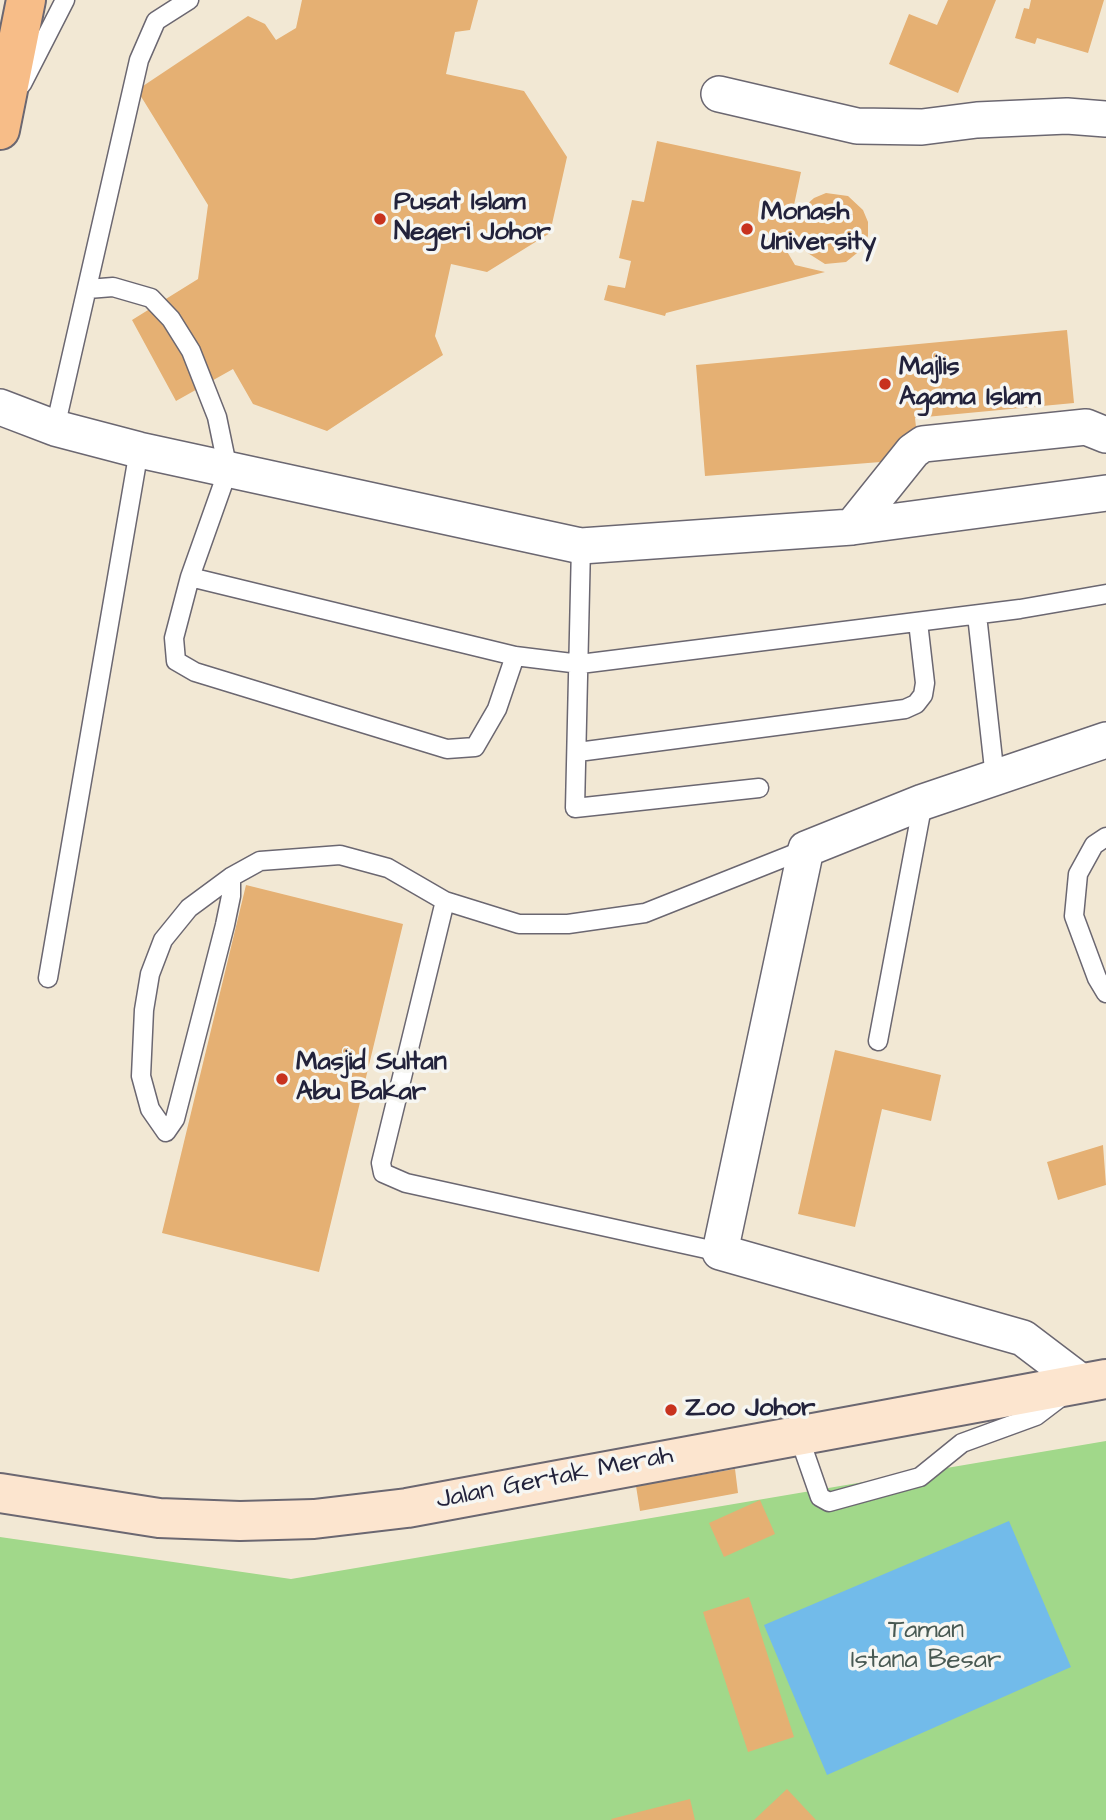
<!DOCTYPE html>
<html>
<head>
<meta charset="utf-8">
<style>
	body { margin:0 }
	canvas { display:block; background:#f2e8d4 }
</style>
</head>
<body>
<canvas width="1106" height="1820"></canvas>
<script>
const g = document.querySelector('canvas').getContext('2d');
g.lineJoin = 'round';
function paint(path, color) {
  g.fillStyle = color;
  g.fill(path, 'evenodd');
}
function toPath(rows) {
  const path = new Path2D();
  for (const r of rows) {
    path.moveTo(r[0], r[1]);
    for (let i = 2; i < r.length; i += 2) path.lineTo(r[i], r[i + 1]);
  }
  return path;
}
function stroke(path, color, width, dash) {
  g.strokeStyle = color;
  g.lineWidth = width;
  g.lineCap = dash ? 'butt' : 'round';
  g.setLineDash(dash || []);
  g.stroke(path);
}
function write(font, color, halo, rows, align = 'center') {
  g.font = font + ' "Architects Daughter",sans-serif';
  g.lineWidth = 7;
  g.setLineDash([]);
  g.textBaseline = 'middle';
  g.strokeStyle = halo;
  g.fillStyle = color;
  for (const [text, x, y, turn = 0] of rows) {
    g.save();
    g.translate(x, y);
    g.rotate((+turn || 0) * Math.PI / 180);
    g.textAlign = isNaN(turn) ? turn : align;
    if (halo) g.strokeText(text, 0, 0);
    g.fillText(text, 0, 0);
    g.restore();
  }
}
paint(toPath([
	[1106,1441,1106,1820,0,1820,0,1537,291,1579]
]), '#a1d88a');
paint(toPath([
	[1009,1521,1071,1667,827,1775,764,1625]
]), '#72bbea');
paint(toPath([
	[302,0,478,0,470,30,455,32,446,74,524,91,567,157,550,233,487,272,451,264,435,336,443,355,327,431,253,404,233,369,176,401,132,320,198,279,208,205,137,90,248,16,265,24,276,40,296,28],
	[948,0,996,0,958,93,889,64,909,14,937,25],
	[1031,0,1104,0,1088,53,1037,38,1035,44,1015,38,1024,8,1029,9],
	[657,141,801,172,794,205,804,207,814,198,826,193,848,196,863,210,868,222,868,236,862,249,846,262,825,264,803,250,797,237,788,235,785,248,795,265,825,272,666,313,665,316,604,300,608,285,625,288,631,261,619,258,632,200,644,202],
	[1067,330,1074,403,915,418,917,436,893,461,705,476,696,365],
	[246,885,403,924,319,1272,162,1233],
	[835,1050,941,1075,931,1121,882,1109,855,1227,798,1214],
	[1103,1145,1106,1185,1058,1200,1047,1162],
	[735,1469,738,1493,640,1511,636,1486],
	[760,1500,775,1534,724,1557,709,1523],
	[749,1597,794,1737,748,1752,703,1612],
	[787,1789,816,1820,754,1820],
	[690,1799,695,1820,612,1820,611,1819]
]), '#e5b073');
const service = toPath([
	[22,84,65,0],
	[88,289,113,287,151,298,171,319,191,351,217,417,228,470,190,577],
	[55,428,139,60,156,21,189,0],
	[581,546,575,808,759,788],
	[977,615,995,778],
	[515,656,497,709,475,747,447,749,195,672,176,661,174,638,190,577,515,656,580,664,1020,609,1106,594],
	[578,752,905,709,916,704,923,695,925,683,918,622],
	[1106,837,1094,845,1078,874,1074,916,1097,978,1106,993],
	[231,877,231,896,225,925,175,1119,166,1132,150,1109,141,1076,144,1010,150,974,163,940,189,908,231,877,260,861,340,855,388,868,445,901,519,924,568,924,645,913,806,849],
	[445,901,381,1163,383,1173,406,1183,720,1252],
	[48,978,139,450],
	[878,1041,923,802],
	[798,1434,820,1497,829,1502,920,1477,962,1443,1036,1416,1061,1397]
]);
const minor = toPath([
	[719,94,857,126,922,127,977,120,1067,116,1106,119],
	[0,407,55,428,139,450,581,546,852,527,1106,493],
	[852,527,913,451,923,444,1086,427,1106,435],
	[1081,1382,1023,1338,720,1252,806,849,923,802,1106,740]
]);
const secondary = toPath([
	[0,1493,159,1518,240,1521,314,1519,407,1508,1106,1379]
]);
const primary = toPath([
	[0,130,26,0]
]);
stroke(service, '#6b6771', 21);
stroke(minor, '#6b6771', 38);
stroke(secondary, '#6b6771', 42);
stroke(primary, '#6b6771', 42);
stroke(service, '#fff', 18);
stroke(minor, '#fff', 35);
stroke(secondary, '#fce5cf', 38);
stroke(primary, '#f7bd88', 38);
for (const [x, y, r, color] of [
	[380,219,7,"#c8321e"],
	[747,229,7,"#c8321e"],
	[885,384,7,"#c8321e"],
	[282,1079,7,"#c8321e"],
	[671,1410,7,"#c8321e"]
]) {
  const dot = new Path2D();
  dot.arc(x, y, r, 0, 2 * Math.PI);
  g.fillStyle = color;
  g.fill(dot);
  stroke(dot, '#f6f6f2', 2.5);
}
write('bold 26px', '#22223b', '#f6f6f2', [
	["Pusat Islam",394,204],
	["Negeri Johor",394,234],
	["Monash",761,214],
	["University",761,244],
	["Majlis",899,369],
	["Agama Islam",899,399],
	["Masjid Sultan",296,1064],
	["Abu Bakar",296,1094],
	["Zoo Johor",685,1410]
], 'left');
write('26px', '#22223b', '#f6f6f2', [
	["Jalan Gertak Merah",555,1479,-11]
]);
write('26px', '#485953', '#f6f6f2', [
	["Taman",926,1632],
	["Istana Besar",926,1662]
]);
</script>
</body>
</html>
